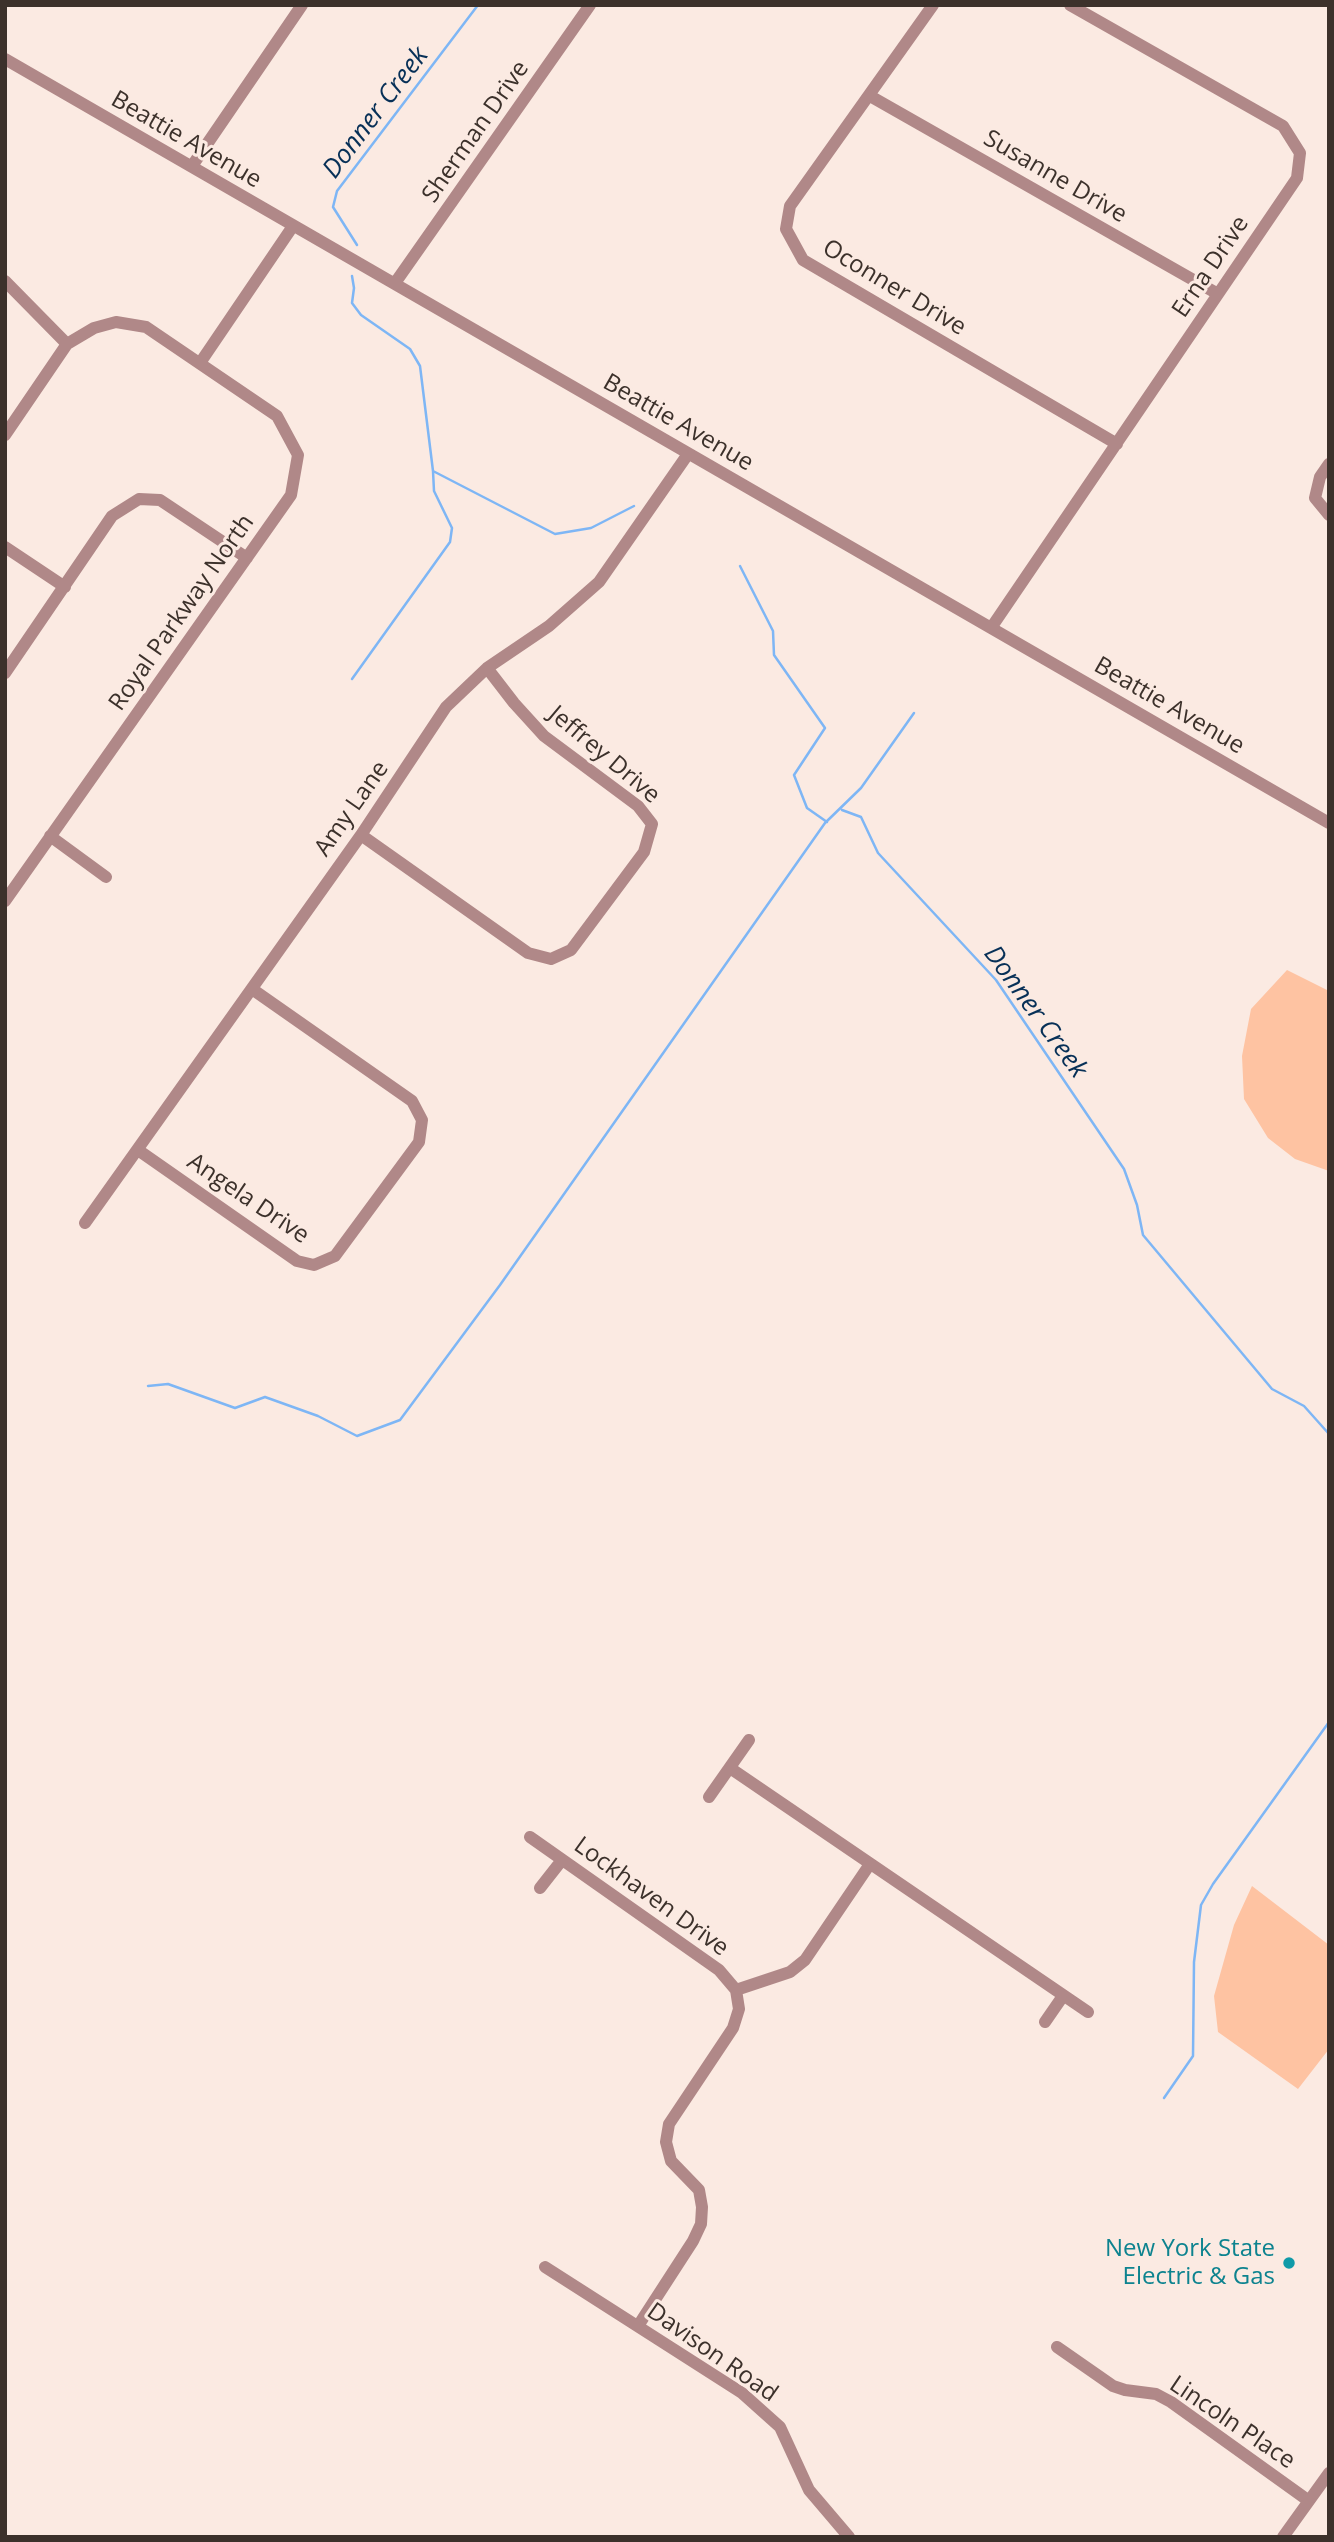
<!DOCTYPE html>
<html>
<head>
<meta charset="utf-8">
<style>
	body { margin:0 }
	#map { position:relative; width:1334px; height:2542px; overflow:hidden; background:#fbeae2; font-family:"Open Sans",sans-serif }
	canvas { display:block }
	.frame { position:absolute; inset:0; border:7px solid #3c312b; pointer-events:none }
</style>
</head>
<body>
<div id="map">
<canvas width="1334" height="2542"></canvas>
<div class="frame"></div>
</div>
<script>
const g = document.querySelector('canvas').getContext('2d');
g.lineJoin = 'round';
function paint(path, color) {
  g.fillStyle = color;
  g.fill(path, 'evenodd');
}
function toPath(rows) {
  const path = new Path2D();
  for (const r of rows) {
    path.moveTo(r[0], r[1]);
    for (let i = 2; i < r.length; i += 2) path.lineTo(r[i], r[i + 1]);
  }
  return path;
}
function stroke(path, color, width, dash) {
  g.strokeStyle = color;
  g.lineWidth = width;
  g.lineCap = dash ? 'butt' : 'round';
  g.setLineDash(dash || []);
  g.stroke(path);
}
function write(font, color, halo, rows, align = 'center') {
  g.font = font + ' "Open Sans",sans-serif';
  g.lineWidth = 6;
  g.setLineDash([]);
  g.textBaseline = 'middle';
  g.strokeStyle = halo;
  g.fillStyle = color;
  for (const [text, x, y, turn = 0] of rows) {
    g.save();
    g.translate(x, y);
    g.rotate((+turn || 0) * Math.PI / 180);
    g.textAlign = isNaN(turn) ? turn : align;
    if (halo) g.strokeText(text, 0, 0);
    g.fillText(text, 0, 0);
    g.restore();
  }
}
paint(toPath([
	[1287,970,1329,991,1329,1171,1295,1159,1268,1138,1244,1099,1242,1056,1251,1009],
	[1252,1886,1329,1945,1329,2049,1298,2089,1218,2032,1214,1996,1234,1925]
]), '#fec3a2');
stroke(toPath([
	[357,245,333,207,337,191,478,5],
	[352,276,354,288,352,303,361,315,410,349,420,366,433,471,555,534,591,528,634,506],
	[740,566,773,631,774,655,825,728,794,775,807,808,827,822],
	[352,679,450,542,452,528,434,491,433,471],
	[842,810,861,817,878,853,996,980,1124,1169,1137,1205,1143,1235,1272,1389,1304,1406,1329,1434],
	[148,1386,168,1384,235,1408,265,1397,318,1416,357,1436,400,1420,500,1285,825,823,861,788,914,713],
	[1164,2098,1193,2056,1194,1962,1201,1905,1213,1884,1329,1722]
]), '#7eb6f5', 2.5);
stroke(toPath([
	[933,5,790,206,786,229,803,260,1117,444],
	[5,59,1329,823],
	[870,96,1218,294],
	[192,166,302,5],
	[5,281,67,344],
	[395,283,590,5],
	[200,363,293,226],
	[5,435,67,344,94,328,116,322,146,327,277,416,298,455,291,495,5,901],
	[1329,464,1320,477,1315,498,1329,515],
	[5,547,65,587],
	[991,628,1297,178,1300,153,1283,126,1070,5],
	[5,673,112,516,139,499,160,500,247,558],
	[361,835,528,953,551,959,571,950,644,852,652,824,638,806,544,736,514,703,487,668],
	[50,836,106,877],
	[138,1150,297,1261,314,1265,335,1256,419,1142,422,1120,412,1101,252,989],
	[85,1223,361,835,446,707,487,668,549,626,599,582,688,454],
	[730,1768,1088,2012],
	[709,1797,749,1740],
	[530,1837,719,1970,736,1990,739,2009,733,2028,669,2124,666,2142,671,2161,699,2190,702,2207,701,2224,693,2241,638,2326],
	[540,1888,562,1860],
	[736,1990,790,1972,805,1960,870,1864],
	[1045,2022,1063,1996],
	[545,2267,742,2393,780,2427,809,2490,849,2537],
	[1057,2347,1113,2386,1125,2390,1156,2394,1171,2402,1309,2501],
	[1283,2537,1329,2473]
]), '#b08888', 12);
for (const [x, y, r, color] of [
	[1289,2263,7,"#0f9aa8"]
]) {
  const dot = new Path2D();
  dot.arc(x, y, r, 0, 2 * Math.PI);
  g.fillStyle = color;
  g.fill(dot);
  stroke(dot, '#fbeae2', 2.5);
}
write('24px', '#3c312b', '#fbeae2', [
	["Sherman Drive",476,132,-55],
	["Beattie Avenue",186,140,30],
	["Susanne Drive",1055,177,30],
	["Erna Drive",1211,267,-56],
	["Oconner Drive",894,288,31],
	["Beattie Avenue",678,423,30],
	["Royal Parkway North",182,613,-55],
	["Beattie Avenue",1169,706,30],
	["Jeffrey Drive",604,755,40],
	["Amy Lane",352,809,-55],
	["Angela Drive",248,1199,34],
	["Lockhaven Drive",651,1897,36],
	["Davison Road",712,2353,35],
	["Lincoln Place",1232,2423,34]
]);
write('24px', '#0d838f', '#fbeae2', [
	["New York State",1275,2249],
	["Electric & Gas",1275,2277]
], 'right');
write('italic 26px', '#073057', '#fbeae2', [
	["Donner Creek",376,113,-53],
	["Donner Creek",1035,1012,54]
]);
</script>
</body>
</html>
